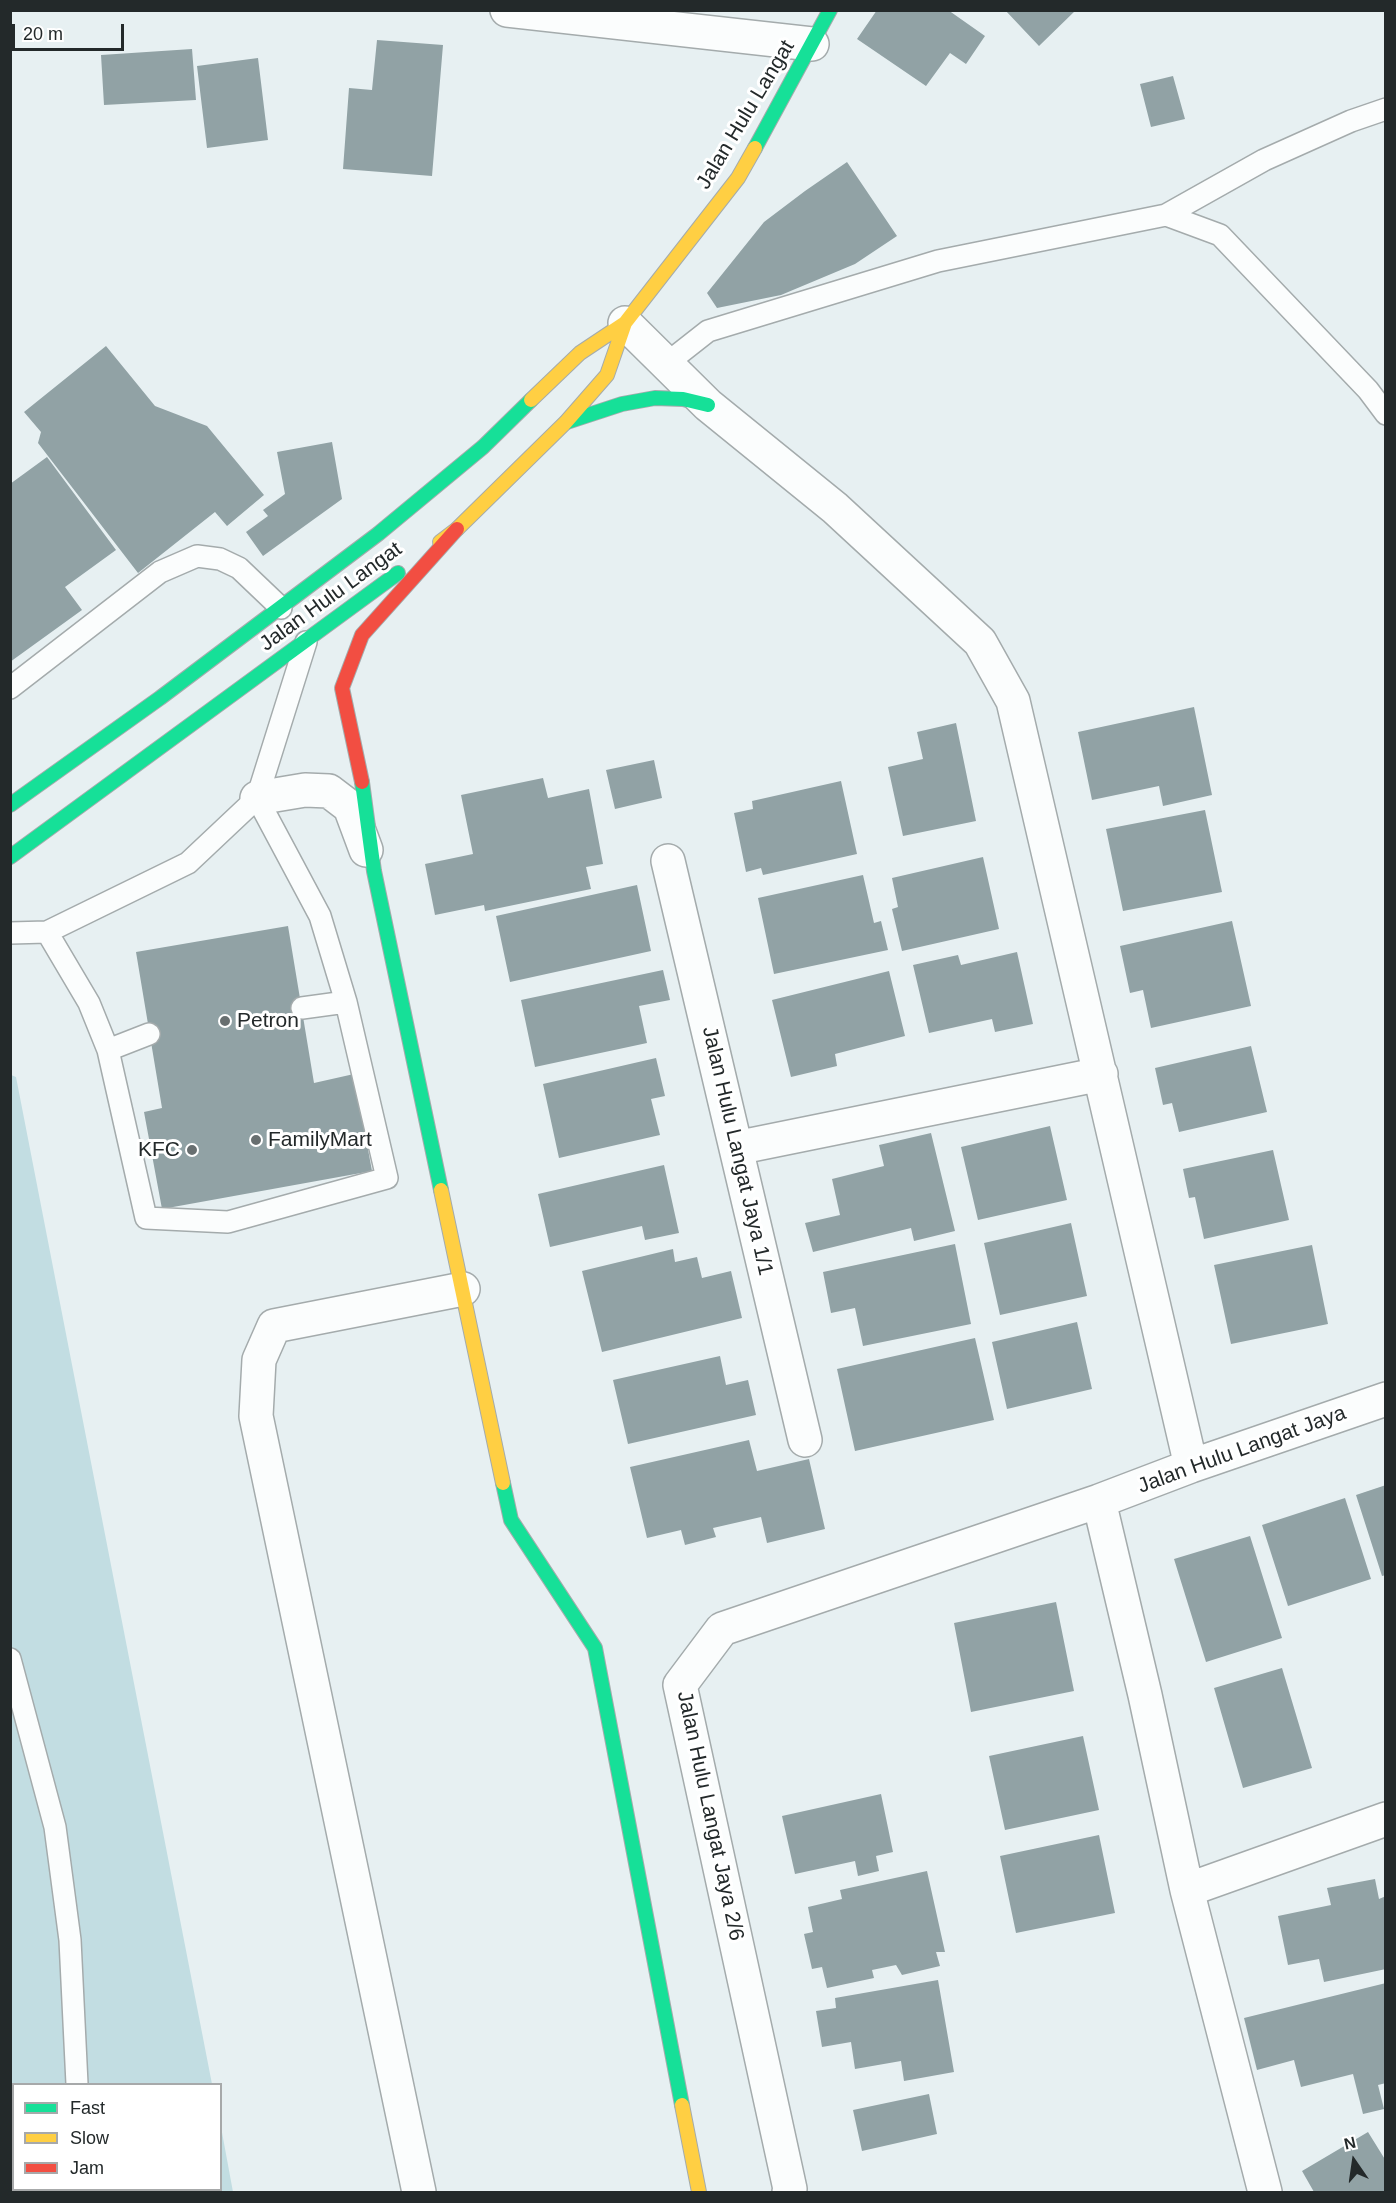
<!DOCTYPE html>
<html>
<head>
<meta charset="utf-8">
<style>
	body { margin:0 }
	#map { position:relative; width:1396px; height:2203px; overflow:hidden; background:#e7f0f2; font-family:Arial,sans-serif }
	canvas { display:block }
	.frame { position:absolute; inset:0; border:12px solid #23292a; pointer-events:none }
	.legend { position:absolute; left:12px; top:2083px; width:210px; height:108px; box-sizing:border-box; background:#fff; border:2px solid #a7a9aa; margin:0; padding:8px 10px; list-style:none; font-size:18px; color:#23292a }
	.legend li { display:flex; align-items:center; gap:12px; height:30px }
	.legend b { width:30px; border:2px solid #a7a9aa }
	.north { position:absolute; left:1324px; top:2131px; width:60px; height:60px; -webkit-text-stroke:4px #fff; paint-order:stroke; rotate:347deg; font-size:16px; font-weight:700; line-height:24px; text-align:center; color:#23292a }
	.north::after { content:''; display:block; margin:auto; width:21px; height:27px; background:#23292a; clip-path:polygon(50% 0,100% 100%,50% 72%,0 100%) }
	.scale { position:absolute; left:12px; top:24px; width:112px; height:27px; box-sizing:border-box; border:3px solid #23292a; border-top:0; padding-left:8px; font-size:18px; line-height:21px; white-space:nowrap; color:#23292a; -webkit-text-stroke:4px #fff; paint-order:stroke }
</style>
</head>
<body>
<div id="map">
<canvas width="1396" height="2203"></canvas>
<div class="frame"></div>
<ul class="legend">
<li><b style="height:8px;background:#16e098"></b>Fast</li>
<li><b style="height:8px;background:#ffcf43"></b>Slow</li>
<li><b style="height:8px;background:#f24e42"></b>Jam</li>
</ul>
<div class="north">N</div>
<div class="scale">20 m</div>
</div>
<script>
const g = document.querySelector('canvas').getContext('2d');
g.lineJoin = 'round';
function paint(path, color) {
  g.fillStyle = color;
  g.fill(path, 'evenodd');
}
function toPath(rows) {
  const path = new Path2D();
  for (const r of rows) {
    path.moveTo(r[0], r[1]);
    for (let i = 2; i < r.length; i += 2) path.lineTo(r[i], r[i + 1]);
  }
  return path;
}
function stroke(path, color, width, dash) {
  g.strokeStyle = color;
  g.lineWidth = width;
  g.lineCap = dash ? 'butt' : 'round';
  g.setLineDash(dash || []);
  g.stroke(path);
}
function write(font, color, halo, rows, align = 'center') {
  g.font = font + ' Arial,sans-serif';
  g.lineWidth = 6;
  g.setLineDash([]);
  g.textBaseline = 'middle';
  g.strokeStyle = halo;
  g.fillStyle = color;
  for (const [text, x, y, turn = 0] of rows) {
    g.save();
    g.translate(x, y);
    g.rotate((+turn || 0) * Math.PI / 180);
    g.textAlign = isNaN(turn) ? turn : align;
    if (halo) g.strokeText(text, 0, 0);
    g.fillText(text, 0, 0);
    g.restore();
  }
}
paint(toPath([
	[11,1075,16,1077,212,2084,14,2084,14,2190,220,2190,221,2127,233,2192,11,2192]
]), '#c2dde2');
paint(toPath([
	[877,10,948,10,985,36,966,64,950,53,926,86,857,39],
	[1005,10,1076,10,1039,46],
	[377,40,443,45,432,176,343,169,349,88,372,90],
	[192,49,196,100,104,105,101,55],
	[258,58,268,140,207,148,197,66],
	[1173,76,1185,119,1151,127,1140,84],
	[847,162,897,236,855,264,781,295,717,308,707,293,764,222,805,191],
	[106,346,155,406,207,426,264,495,227,526,215,512,138,573,38,443,41,432,24,412],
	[332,442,342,499,263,556,246,532,268,516,263,510,285,494,277,452],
	[47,457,116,550,65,587,82,610,10,662,10,484],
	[1194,707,1212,795,1163,806,1159,786,1092,800,1078,732],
	[956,723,976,821,903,836,888,767,923,759,917,732],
	[654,760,662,798,615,809,606,770],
	[543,778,548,798,589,789,603,864,586,867,591,889,485,911,484,905,435,915,425,864,473,854,461,795],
	[841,781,857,854,763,875,761,868,746,872,734,813,753,809,752,801],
	[1205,810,1222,892,1123,911,1106,829],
	[983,857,999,929,902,951,892,909,898,907,892,878],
	[863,875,874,923,881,921,888,950,774,974,758,898],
	[637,885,651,951,510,982,496,916],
	[1232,921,1251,1006,1151,1028,1143,990,1130,993,1120,946],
	[288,926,314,1083,354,1074,372,1171,162,1209,144,1112,162,1108,136,952],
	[1017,952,1033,1024,995,1032,992,1019,929,1033,913,965,958,955,961,965],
	[663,970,670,1000,639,1006,647,1043,535,1067,521,1000],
	[889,971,905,1036,835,1054,837,1066,791,1077,772,1000],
	[1251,1046,1267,1112,1179,1132,1172,1103,1163,1105,1155,1068],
	[656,1058,665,1096,651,1099,660,1135,559,1158,543,1084],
	[1050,1126,1067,1200,978,1220,961,1147],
	[931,1133,955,1231,914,1241,911,1228,813,1252,805,1223,840,1215,832,1179,884,1166,879,1145],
	[1273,1150,1289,1220,1204,1239,1195,1197,1189,1198,1183,1169],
	[664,1165,679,1233,645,1240,642,1226,550,1247,538,1194],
	[1071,1223,1087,1296,1000,1315,984,1243],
	[955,1244,971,1324,863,1346,855,1308,831,1313,823,1272],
	[1312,1245,1328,1324,1231,1344,1214,1265],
	[673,1249,675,1262,697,1257,702,1278,731,1271,742,1318,602,1352,582,1271],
	[1077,1322,1092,1389,1007,1409,992,1342],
	[975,1338,994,1420,855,1451,837,1369],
	[720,1356,726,1385,748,1380,756,1415,628,1444,613,1380],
	[749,1440,757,1471,809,1459,825,1529,767,1543,761,1517,713,1528,716,1537,685,1545,681,1530,647,1538,630,1467],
	[1386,1485,1386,1575,1382,1576,1356,1495],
	[1345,1498,1371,1579,1288,1606,1262,1525],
	[1250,1536,1282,1638,1206,1662,1174,1559],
	[1056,1602,1074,1691,971,1712,954,1623],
	[1282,1668,1312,1768,1243,1788,1214,1688],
	[1083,1736,1099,1810,1005,1830,989,1756],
	[881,1794,893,1852,876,1856,879,1871,858,1876,855,1861,795,1874,782,1816],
	[1099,1835,1115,1913,1016,1933,1000,1856],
	[927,1871,945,1952,936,1952,940,1966,902,1975,896,1965,872,1970,874,1978,827,1988,822,1967,812,1969,804,1934,813,1932,808,1907,842,1899,840,1890],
	[1375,1879,1379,1899,1386,1896,1386,1969,1324,1982,1319,1959,1288,1965,1278,1916,1331,1905,1327,1888],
	[938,1980,954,2072,904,2081,901,2061,855,2069,851,2042,822,2047,816,2011,836,2008,835,1998],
	[1386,1983,1386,2083,1378,2085,1384,2109,1363,2114,1353,2074,1301,2087,1294,2060,1257,2070,1244,2018],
	[929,2094,937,2134,862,2151,853,2110],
	[1368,2132,1386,2161,1386,2192,1314,2192,1302,2171]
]), '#91a2a5');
const lane = toPath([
	[1166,215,1264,160,1351,121,1386,109],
	[666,364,708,331,938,261,1166,215,1220,235,1368,390,1386,414],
	[10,688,160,572,197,556,220,559,239,568,281,608],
	[47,932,89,1003,108,1050,146,1218,228,1222,387,1178,346,1002,320,916,257,798],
	[10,933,47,932,188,863,257,798,306,642],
	[302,1008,346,1002],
	[108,1050,149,1034],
	[10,1659,55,1827,70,1940,77,2084],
	[79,2190,79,2192]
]);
const street = toPath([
	[507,10,812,44],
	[625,323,708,405,835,508,980,642,1013,701,1191,1466],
	[257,798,305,790,329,791,350,807,366,850],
	[668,861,805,1440],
	[736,1148,1101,1074],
	[1099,1501,1145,1695,1187,1890,1265,2192],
	[1187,1890,1386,1819],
	[419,2192,256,1416,259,1360,274,1326,463,1289],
	[789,2192,790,2189,680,1685,722,1629,1099,1501,1191,1466,1386,1399]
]);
const fast = toPath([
	[755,148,830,10],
	[567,422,622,404,655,398,683,399,708,405],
	[362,782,374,871,441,1190],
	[10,805,160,698,378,534,483,447,531,400],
	[10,857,398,573],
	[503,1483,511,1520,595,1648,682,2105]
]);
const slow = toPath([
	[531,400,580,353,625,323,738,178,755,148],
	[440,542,457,529,566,422,607,375,625,323],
	[441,1190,503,1483],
	[682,2105,699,2192]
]);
const jam = toPath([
	[362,782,342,688,362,635,457,529]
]);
stroke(lane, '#a4abac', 24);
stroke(street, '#a4abac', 36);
stroke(fast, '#a4abac', 16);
stroke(slow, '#a4abac', 16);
stroke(jam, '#a4abac', 16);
stroke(lane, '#fbfdfd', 21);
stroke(street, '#fbfdfd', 33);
stroke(fast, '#16e098', 14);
stroke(slow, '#ffcf43', 14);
stroke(jam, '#f24e42', 14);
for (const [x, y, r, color] of [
	[225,1021,6,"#686f70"],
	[256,1140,6,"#686f70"],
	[192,1150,6,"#686f70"]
]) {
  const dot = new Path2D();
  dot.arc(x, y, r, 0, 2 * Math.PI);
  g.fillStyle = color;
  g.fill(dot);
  stroke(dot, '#fff', 2);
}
write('21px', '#23292a', '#fff', [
	["Jalan Hulu Langat",746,115,-59],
	["Jalan Hulu Langat",331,597,-36],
	["Jalan Hulu Langat Jaya 1/1",737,1151,77],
	["Jalan Hulu Langat Jaya",1242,1450,-20],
	["Jalan Hulu Langat Jaya 2/6",710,1816,78]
]);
write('21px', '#23292a', '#fff', [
	["Petron",237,1021],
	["FamilyMart",268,1140],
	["KFC",180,1150,"right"]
], 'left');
</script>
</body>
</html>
